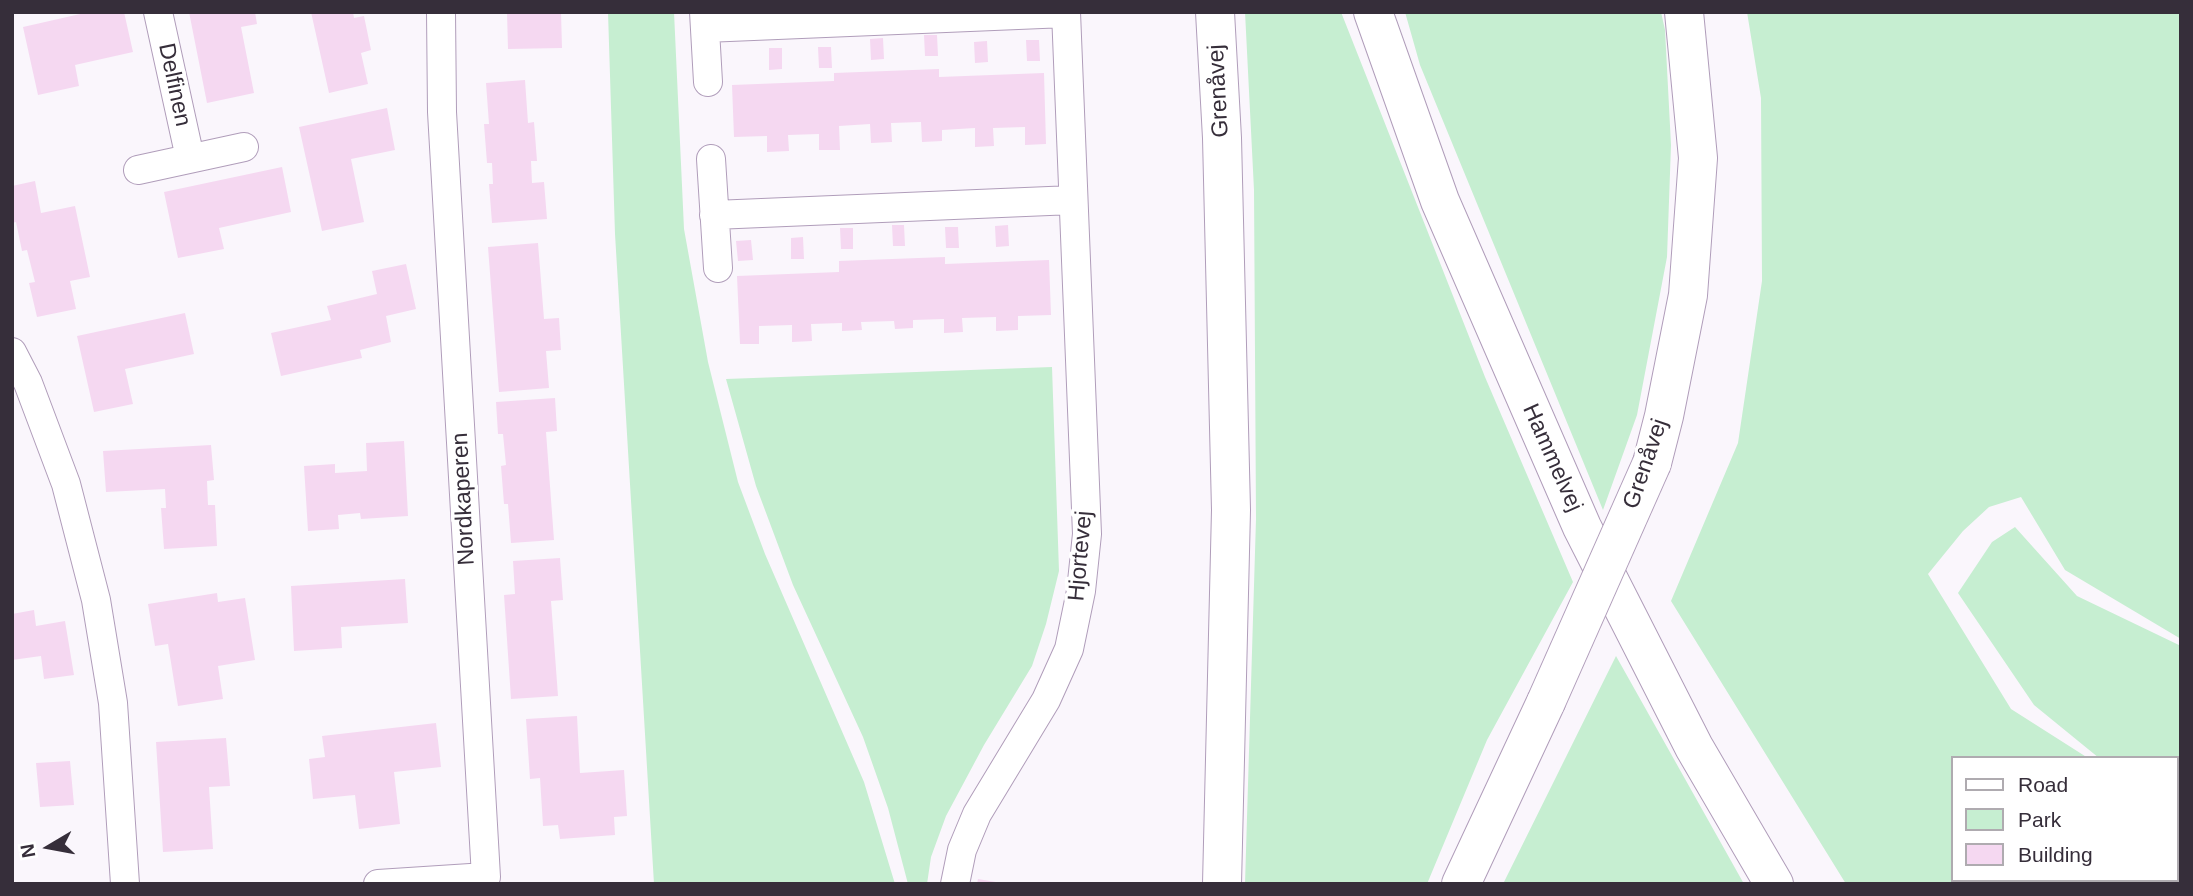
<!DOCTYPE html>
<html>
<head>
<meta charset="utf-8">
<style>
	body { margin:0 }
	#map { position:relative; width:2193px; height:896px; overflow:hidden; background:#faf6fc; font-family:Helvetica,sans-serif }
	canvas { display:block }
	.frame { position:absolute; inset:0; border:14px solid #362e3a; pointer-events:none }
	.legend { position:absolute; left:1951px; top:756px; width:228px; height:126px; box-sizing:border-box; background:#fff; border:2px solid #afabb0; margin:0; padding:9px 12px; list-style:none; font-size:21px; color:#362e3a }
	.legend li { display:flex; align-items:center; gap:14px; height:35px }
	.legend b { width:35px; border:2px solid #afabb0 }
	.north { position:absolute; left:14px; top:812px; width:70px; height:70px; -webkit-text-stroke:5px #fff; paint-order:stroke; rotate:260deg; font-size:19px; font-weight:700; line-height:28px; text-align:center; color:#362e3a }
	.north::after { content:''; display:block; margin:auto; width:24px; height:32px; background:#362e3a; clip-path:polygon(50% 0,100% 100%,50% 72%,0 100%) }
</style>
</head>
<body>
<div id="map">
<canvas width="2193" height="896"></canvas>
<div class="frame"></div>
<ul class="legend">
<li><b style="height:9px;background:#fff"></b>Road</li>
<li><b style="height:19px;background:#c6eed1"></b>Park</li>
<li><b style="height:19px;background:#f5d8f1"></b>Building</li>
</ul>
<div class="north">N</div>
</div>
<script>
const g = document.querySelector('canvas').getContext('2d');
g.lineJoin = 'round';
function paint(path, color) {
  g.fillStyle = color;
  g.fill(path, 'evenodd');
}
function toPath(rows) {
  const path = new Path2D();
  for (const r of rows) {
    path.moveTo(r[0], r[1]);
    for (let i = 2; i < r.length; i += 2) path.lineTo(r[i], r[i + 1]);
  }
  return path;
}
function stroke(path, color, width, dash) {
  g.strokeStyle = color;
  g.lineWidth = width;
  g.lineCap = dash ? 'butt' : 'round';
  g.setLineDash(dash || []);
  g.stroke(path);
}
function write(font, color, halo, rows, align = 'center') {
  g.font = font + ' Helvetica,sans-serif';
  g.lineWidth = 7;
  g.setLineDash([]);
  g.textBaseline = 'middle';
  g.strokeStyle = halo;
  g.fillStyle = color;
  for (const [text, x, y, turn = 0] of rows) {
    g.save();
    g.translate(x, y);
    g.rotate((+turn || 0) * Math.PI / 180);
    g.textAlign = isNaN(turn) ? turn : align;
    if (halo) g.strokeText(text, 0, 0);
    g.fillText(text, 0, 0);
    g.restore();
  }
}
paint(toPath([
	[608,12,674,12,684,229,708,362,738,482,765,554,864,782,895,884,654,884,615,234],
	[1245,12,1341,12,1485,377,1573,582,1487,740,1427,884,1245,884,1256,519,1254,190],
	[1405,12,1661,12,1665,30,1671,145,1667,257,1637,415,1603,510,1420,65],
	[1747,12,2181,12,2181,639,2065,570,2021,497,1989,507,1963,531,1928,574,2011,709,2088,758,1953,758,1953,880,2177,880,2177,829,2181,832,2181,884,1846,884,1671,601,1738,443,1762,281,1761,98],
	[1052,367,1059,571,1046,624,1032,666,984,745,946,816,931,857,927,884,908,884,888,808,863,737,793,585,756,486,726,379],
	[2015,527,2077,596,2181,646,2181,824,2177,821,2177,758,2099,758,2034,705,1958,593,1992,542],
	[1616,656,1744,884,1503,884]
]), '#c6eed1');
paint(toPath([
	[89,12,124,12,133,52,75,65,79,86,38,95,23,27],
	[189,12,255,12,257,24,241,27,254,93,207,103],
	[311,12,353,12,354,18,364,16,371,50,361,53,368,84,329,93],
	[507,12,561,12,562,48,508,49],
	[924,35,937,35,938,56,925,56],
	[883,38,884,59,871,60,870,39],
	[1026,40,1039,40,1040,61,1027,61],
	[987,41,988,62,975,63,974,42],
	[818,47,831,47,832,68,819,68],
	[769,48,782,48,782,69,769,70],
	[939,69,939,77,1044,73,1046,144,1025,145,1025,127,993,128,994,146,975,147,975,128,942,130,942,141,922,142,921,122,891,123,892,142,871,143,870,124,839,126,840,150,819,150,819,134,788,135,789,151,767,152,767,136,734,137,732,85,834,81,834,73],
	[525,80,528,123,534,122,537,161,531,161,532,183,544,182,547,219,492,223,489,184,493,184,492,163,487,163,484,124,489,124,486,83],
	[387,108,395,150,351,159,364,222,322,231,299,127],
	[282,167,291,212,219,228,224,249,178,258,164,192],
	[35,181,41,213,75,206,90,277,70,281,76,309,37,317,29,283,35,282,27,250,22,251,16,222,12,223,12,186],
	[892,225,904,225,905,246,893,246],
	[1008,225,1009,246,996,247,995,226],
	[945,227,958,227,959,248,946,248],
	[840,228,853,228,853,249,841,249],
	[803,237,804,259,791,259,791,238],
	[751,240,753,260,738,261,736,241],
	[538,243,544,319,559,318,561,350,546,351,549,388,499,392,488,247],
	[945,257,945,264,1049,260,1051,315,1018,316,1018,330,996,331,996,317,962,318,963,332,944,333,944,319,913,320,913,328,895,329,894,321,861,322,862,330,842,331,842,323,811,324,812,341,792,342,792,325,759,326,759,344,740,344,737,276,839,272,839,261],
	[406,264,416,309,386,316,391,342,360,350,362,358,281,376,271,333,331,320,327,306,377,294,372,271],
	[185,313,194,354,125,369,133,404,94,412,77,336],
	[555,398,557,431,546,432,554,540,511,543,508,504,504,504,501,466,506,465,503,434,498,434,496,402],
	[404,441,408,516,361,519,360,513,338,515,339,529,308,531,304,466,335,464,335,473,367,471,366,443],
	[211,445,214,480,207,481,208,505,215,505,217,546,164,549,161,508,166,508,165,489,106,492,103,451],
	[560,558,563,600,551,601,558,696,511,699,504,595,515,594,513,561],
	[405,579,408,623,341,627,342,648,294,651,291,586],
	[217,593,218,602,245,598,255,660,218,666,223,699,178,706,168,644,155,646,148,604],
	[34,610,36,626,65,621,74,675,44,679,41,656,12,660,12,614],
	[577,716,580,773,624,770,627,816,614,817,615,835,560,839,558,825,543,826,540,778,530,779,526,719],
	[436,723,441,767,394,772,400,824,359,829,355,795,313,799,309,759,325,757,322,736],
	[226,738,230,786,209,787,213,849,163,852,156,742],
	[70,761,74,805,40,807,36,763],
	[978,879,996,882,996,884,977,884]
]), '#f5d8f1');
const street = toPath([
	[158,12,190,158],
	[704,12,708,82],
	[705,28,1066,13],
	[711,159,718,268],
	[138,170,244,147],
	[714,215,1073,200],
	[12,352,28,383,66,484,96,600,113,703,125,884],
	[378,884,486,877,442,112,441,12],
	[955,884,962,850,977,814,1046,700,1069,649,1081,591,1087,534,1066,12]
]);
const secondary = toPath([
	[1215,12,1222,138,1231,510,1222,884],
	[1652,463,1664,416,1688,295,1698,158,1684,12],
	[1461,884,1546,702]
]);
const highway = toPath([
	[1373,12,1440,201,1582,527,1694,747,1774,884]
]);
stroke(street, '#b09dba', 30);
stroke(secondary, '#b09dba', 40);
stroke(highway, '#b09dba', 40);
stroke(street, '#fff', 28);
stroke(secondary, '#fff', 38);
stroke(highway, '#fff', 38);
const secondaryBridge = toPath([
	[1546,702,1652,463]
]);
stroke(secondaryBridge, '#b09dba', 40, []);
stroke(secondaryBridge, '#fff', 38);
write('23px', '#362e3a', '#fff', [
	["Delfinen",174,85,78],
	["Grenåvej",1219,91,-93],
	["Hammelvej",1552,458,66],
	["Grenåvej",1646,464,-71],
	["Nordkaperen",464,499,-93],
	["Hjortevej",1081,556,-85]
]);
</script>
</body>
</html>
